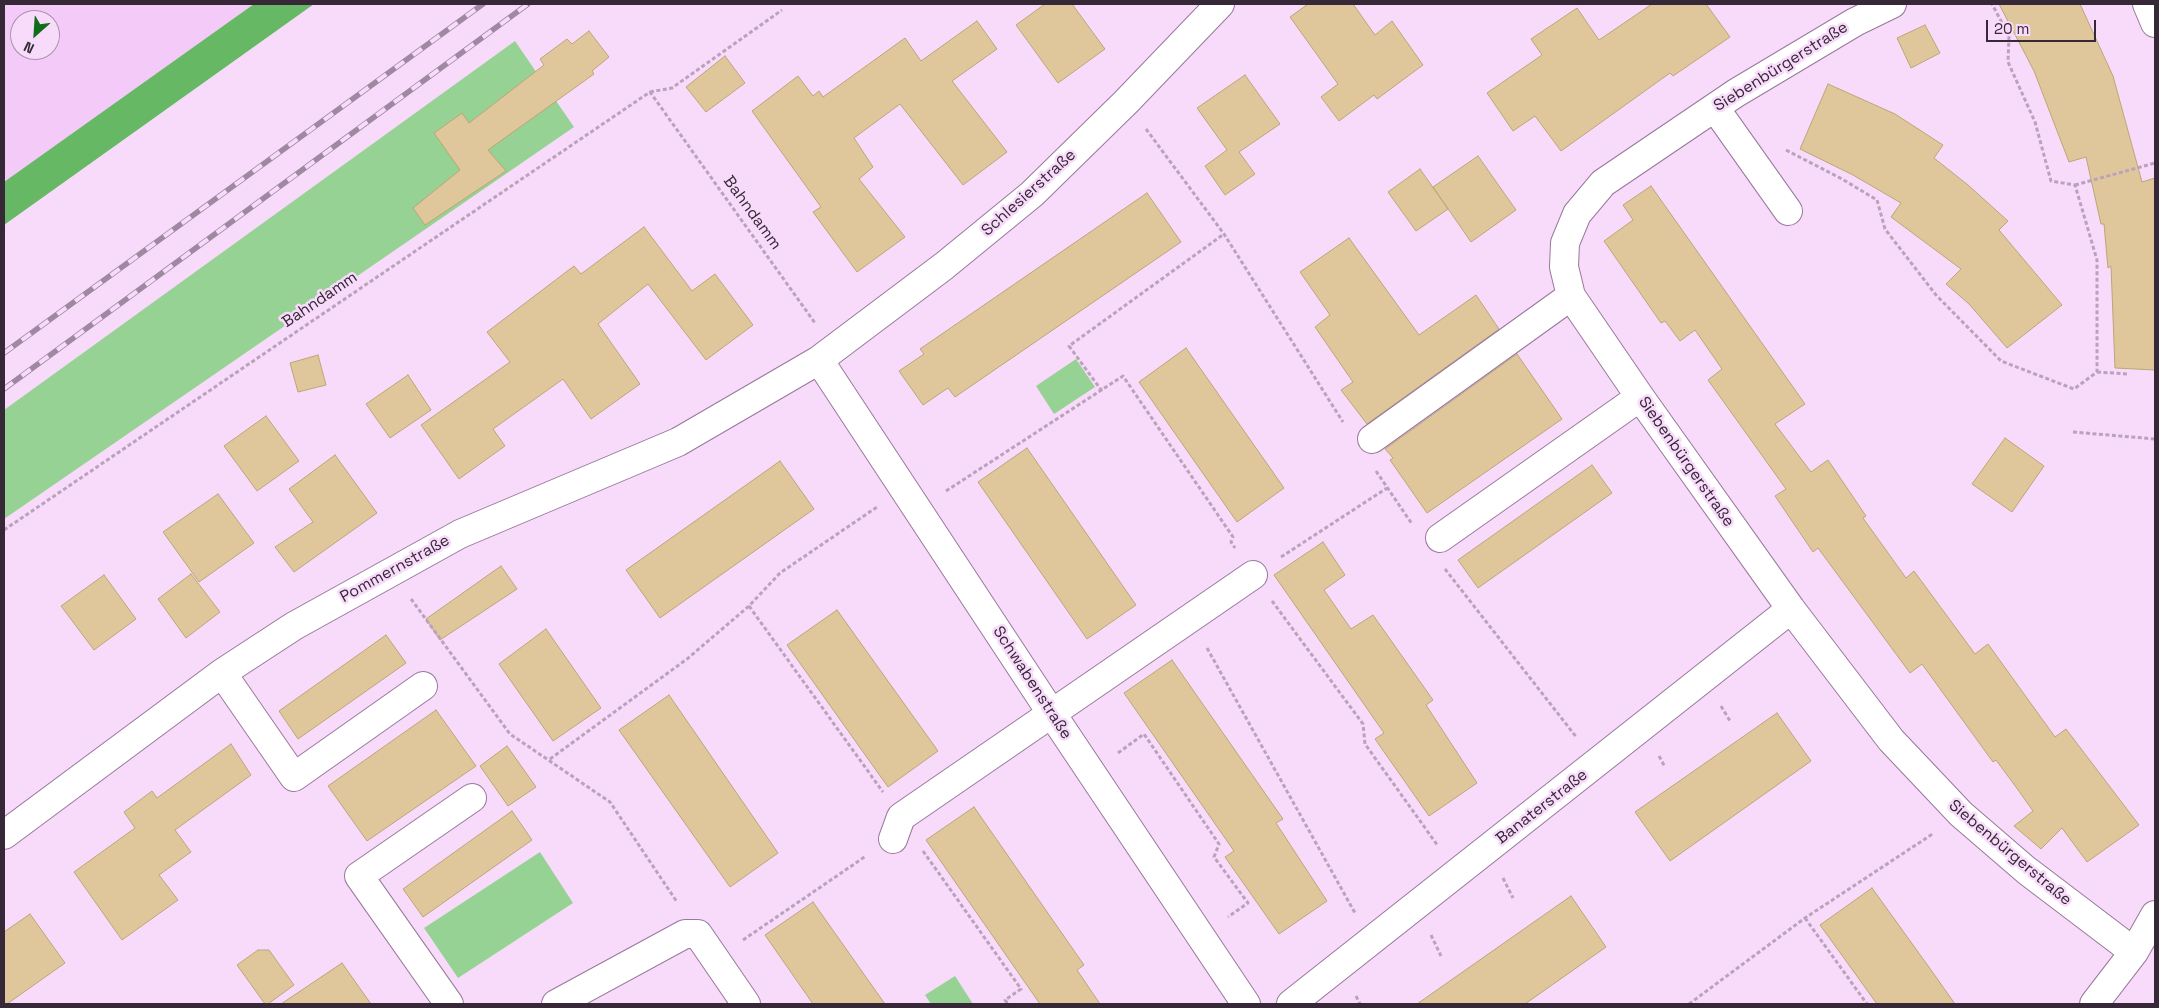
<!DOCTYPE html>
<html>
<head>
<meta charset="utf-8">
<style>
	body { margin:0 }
	#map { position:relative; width:2159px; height:1008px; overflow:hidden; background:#f8dbfa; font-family:"Space Grotesk",sans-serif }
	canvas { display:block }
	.frame { position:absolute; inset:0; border:5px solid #362837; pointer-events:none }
	.north { position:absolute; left:10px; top:10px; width:50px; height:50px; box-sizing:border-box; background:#f8dbfa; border:1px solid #aa93ac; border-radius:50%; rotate:206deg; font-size:14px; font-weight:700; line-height:20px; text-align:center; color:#362837 }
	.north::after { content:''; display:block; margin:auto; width:18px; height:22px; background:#0f6c18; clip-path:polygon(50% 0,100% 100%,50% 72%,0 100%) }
	.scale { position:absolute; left:1986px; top:20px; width:110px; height:22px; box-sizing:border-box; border:2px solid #362837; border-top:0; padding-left:6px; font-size:15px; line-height:18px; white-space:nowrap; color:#362837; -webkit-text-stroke:4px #f8dbfa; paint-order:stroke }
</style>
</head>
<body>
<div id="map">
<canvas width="2159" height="1008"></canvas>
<div class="frame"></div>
<div class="north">N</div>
<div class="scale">20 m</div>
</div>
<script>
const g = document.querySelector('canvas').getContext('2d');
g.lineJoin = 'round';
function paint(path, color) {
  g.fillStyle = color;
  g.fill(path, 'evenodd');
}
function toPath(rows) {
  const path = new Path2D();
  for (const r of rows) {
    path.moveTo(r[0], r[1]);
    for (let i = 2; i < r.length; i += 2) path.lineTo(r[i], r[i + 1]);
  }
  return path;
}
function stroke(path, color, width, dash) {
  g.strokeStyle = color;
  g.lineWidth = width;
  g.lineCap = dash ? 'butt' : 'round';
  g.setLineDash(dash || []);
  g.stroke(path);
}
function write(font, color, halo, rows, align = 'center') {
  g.font = font + ' "Space Grotesk",sans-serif';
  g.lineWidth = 5;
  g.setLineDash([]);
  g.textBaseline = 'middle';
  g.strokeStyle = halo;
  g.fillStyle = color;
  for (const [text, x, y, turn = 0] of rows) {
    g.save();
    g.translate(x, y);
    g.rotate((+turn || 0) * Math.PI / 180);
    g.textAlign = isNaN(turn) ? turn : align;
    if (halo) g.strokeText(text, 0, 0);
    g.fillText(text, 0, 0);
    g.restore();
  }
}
paint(toPath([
	[4,4,254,4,4,182],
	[20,20,50,20,50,50,20,50]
]), '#f4cbf8');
paint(toPath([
	[515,41,574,127,4,519,4,410],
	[1076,359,1095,387,1054,414,1036,386],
	[540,852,573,903,458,978,424,928],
	[955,976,973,1004,931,1004,925,995]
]), '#96d294');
paint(toPath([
	[254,4,314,4,4,225,4,182]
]), '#66b865');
const building = toPath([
	[1045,4,1072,4,1105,49,1058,83,1016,25,1045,4],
	[1308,4,1353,4,1375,35,1392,21,1423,65,1377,99,1374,95,1339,121,1321,97,1338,84,1290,17,1308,4],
	[1652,4,1706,4,1730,37,1673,76,1670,73,1561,151,1535,116,1513,131,1487,93,1542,55,1531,39,1577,8,1599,40,1652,4],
	[1999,4,2080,4,2113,76,2142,182,2155,178,2155,370,2115,368,2111,266,2108,268,2104,224,2101,224,2086,157,2069,162,2034,71,1999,4],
	[977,21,997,49,952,81,1007,152,963,185,900,104,854,138,873,167,859,179,905,237,857,272,813,212,821,207,752,111,798,76,813,96,819,91,823,97,905,38,921,61,977,21],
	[1925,25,1940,53,1911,68,1897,38,1925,25],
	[589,31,609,57,592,71,594,74,488,150,506,171,425,225,413,208,460,170,434,133,462,113,469,123,544,65,540,59,567,39,572,44,589,31],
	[725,56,745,83,706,112,686,87,725,56],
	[1245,75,1280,124,1239,152,1255,174,1225,195,1205,166,1227,150,1197,108,1245,75],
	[1828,84,1895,114,1943,145,1934,158,1968,185,2008,221,1999,230,2062,305,2007,348,1969,304,1946,284,1961,269,1891,217,1901,203,1853,175,1800,149,1828,84],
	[1478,156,1516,210,1471,242,1433,187,1478,156],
	[1420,169,1448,209,1416,231,1388,192,1420,169],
	[1651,186,1805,404,1775,424,1811,472,1828,460,1866,516,1863,518,1906,578,1914,571,1975,654,1988,644,2055,737,2066,729,2139,825,2087,862,2062,828,2041,849,2014,826,2033,811,2016,787,1996,760,1993,762,1922,664,1910,673,1818,548,1813,552,1775,496,1786,489,1708,380,1722,369,1695,330,1680,341,1665,321,1661,323,1604,241,1633,220,1623,205,1651,186],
	[1147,193,1181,242,955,397,948,388,923,405,899,371,924,354,920,349,1147,193],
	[644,227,692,291,715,274,753,325,706,360,648,284,598,324,640,384,591,419,563,379,493,429,505,446,459,479,421,425,510,362,487,332,574,266,581,274,644,227],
	[1349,238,1419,335,1476,295,1499,329,1367,424,1341,390,1353,382,1315,327,1330,315,1300,272,1349,238],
	[1186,348,1284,488,1237,522,1139,382,1186,348],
	[1517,354,1562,419,1427,513,1390,460,1393,458,1385,449,1517,354],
	[318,355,326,385,298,392,290,363,318,355],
	[408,375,431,410,390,438,366,404,408,375],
	[266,416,299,461,257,491,224,446,266,416],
	[2005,438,2044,466,2012,512,1972,484,2005,438],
	[1027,448,1136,605,1087,639,978,482,1027,448],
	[335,455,377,513,294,572,275,547,313,522,289,489,335,455],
	[780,461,814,509,660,618,626,570,780,461],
	[1592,465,1612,493,1478,588,1458,560,1592,465],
	[218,494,254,543,199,582,163,532,218,494],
	[1323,542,1345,575,1324,590,1351,629,1373,615,1433,700,1426,705,1477,783,1429,816,1375,739,1384,733,1274,575,1323,542],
	[501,566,517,589,440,640,426,619,501,566],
	[191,574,220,612,186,638,158,599,191,574],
	[104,575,136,619,94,650,61,606,104,575],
	[837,610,938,751,888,787,787,645,837,610],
	[546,629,601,708,553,741,499,664,546,629],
	[386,635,406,663,298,739,279,711,386,635],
	[1172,660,1283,819,1276,823,1327,901,1279,934,1225,857,1234,851,1124,693,1172,660],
	[669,695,778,853,730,887,619,730,669,695],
	[436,710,476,766,367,841,328,786,436,710],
	[1777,713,1811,761,1670,861,1635,812,1777,713],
	[231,744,251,775,175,830,191,852,159,875,178,900,122,940,74,872,135,828,124,812,152,791,157,798,231,744],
	[507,746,536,787,508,806,480,766,507,746],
	[974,807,1084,965,1077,970,1100,1004,1040,1004,926,840,974,807],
	[512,811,532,840,423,917,403,889,512,811],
	[1872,888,1931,970,1955,1004,1877,1004,1841,954,1820,925,1872,888],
	[1571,896,1606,947,1525,1004,1417,1004,1571,896],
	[813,902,868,980,885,1004,813,1004,765,935,813,902],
	[30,914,65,963,7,1004,4,1004,4,932,30,914],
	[258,950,269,950,294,985,268,1004,265,1004,237,965,258,950],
	[342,963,371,1004,281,1004,342,963]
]);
paint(building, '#dfc79b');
stroke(building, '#bba579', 1);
const minor = toPath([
	[1892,4,1855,22,1736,93,1603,183,1577,214,1565,243,1564,267,1571,296,1640,397,1791,609,1891,740,1961,814,2026,870,2134,952],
	[2147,4,2155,23],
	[1715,108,1788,211],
	[819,360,1052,714,1246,1004],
	[1372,439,1571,296],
	[1440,538,1640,397],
	[222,673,294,777,423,686],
	[4,835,222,673,294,626,460,534,678,442,819,360,944,266,1032,194,1126,102,1220,4],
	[893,839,901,817,1253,575],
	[449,1004,359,876,472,798],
	[556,1004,685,934,698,934,746,1004],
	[1291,1004,1791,609],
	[2094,1004,2134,952,2155,915]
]);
stroke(minor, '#98789b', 30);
stroke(toPath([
	[650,92,672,88,782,10],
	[1146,129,1224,234,1343,422],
	[1786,150,1842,179,1877,200,1885,229,1936,295,2001,361,2074,389,2097,372,2097,260,2075,185,2051,181,2035,122,2008,62,2009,36,1992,4],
	[2075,185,2155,163],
	[2097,372,2128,374],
	[1102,391,1069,346,1224,234],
	[2073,432,2155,439],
	[1376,471,1412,524],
	[946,491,1123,376,1233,537,1231,542,1235,548],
	[4,530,650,92,815,323],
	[1281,557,1387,488],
	[1445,569,1577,738],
	[411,599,510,734,610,802,677,902],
	[1272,601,1363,724,1365,744,1438,846],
	[749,606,883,792],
	[1207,648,1355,913],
	[1721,706,1730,721],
	[1118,753,1144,734,1219,844,1214,857,1248,903,1228,917],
	[1659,756,1665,767],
	[550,759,687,659,749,606,780,573,877,507],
	[923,851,1021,989,1005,1000,1008,1004],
	[1503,878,1513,898],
	[1805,918,1867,1004],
	[1431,935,1441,956],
	[743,940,866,856],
	[1356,996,1360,1004],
	[1689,1004,1805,918,1934,833]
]), '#bba2bc', 3, [4, 2.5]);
stroke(minor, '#fff', 28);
const rail = toPath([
	[4,353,483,4],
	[4,389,528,4]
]);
stroke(rail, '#9f89a0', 5.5);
stroke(rail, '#f8dbfa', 4, [11]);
write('16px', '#362837', '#f8dbfa', [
	["Siebenbürgerstraße",1781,67,-32],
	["Schlesierstraße",1029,193,-42],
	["Bahndamm",752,213,54],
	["Bahndamm",320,300,-34],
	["Siebenbürgerstraße",1686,462,55],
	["Pommernstraße",395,569,-29],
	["Schwabenstraße",1032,683,57],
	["Banaterstraße",1542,807,-38],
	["Siebenbürgerstraße",2010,853,40]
]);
</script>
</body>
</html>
